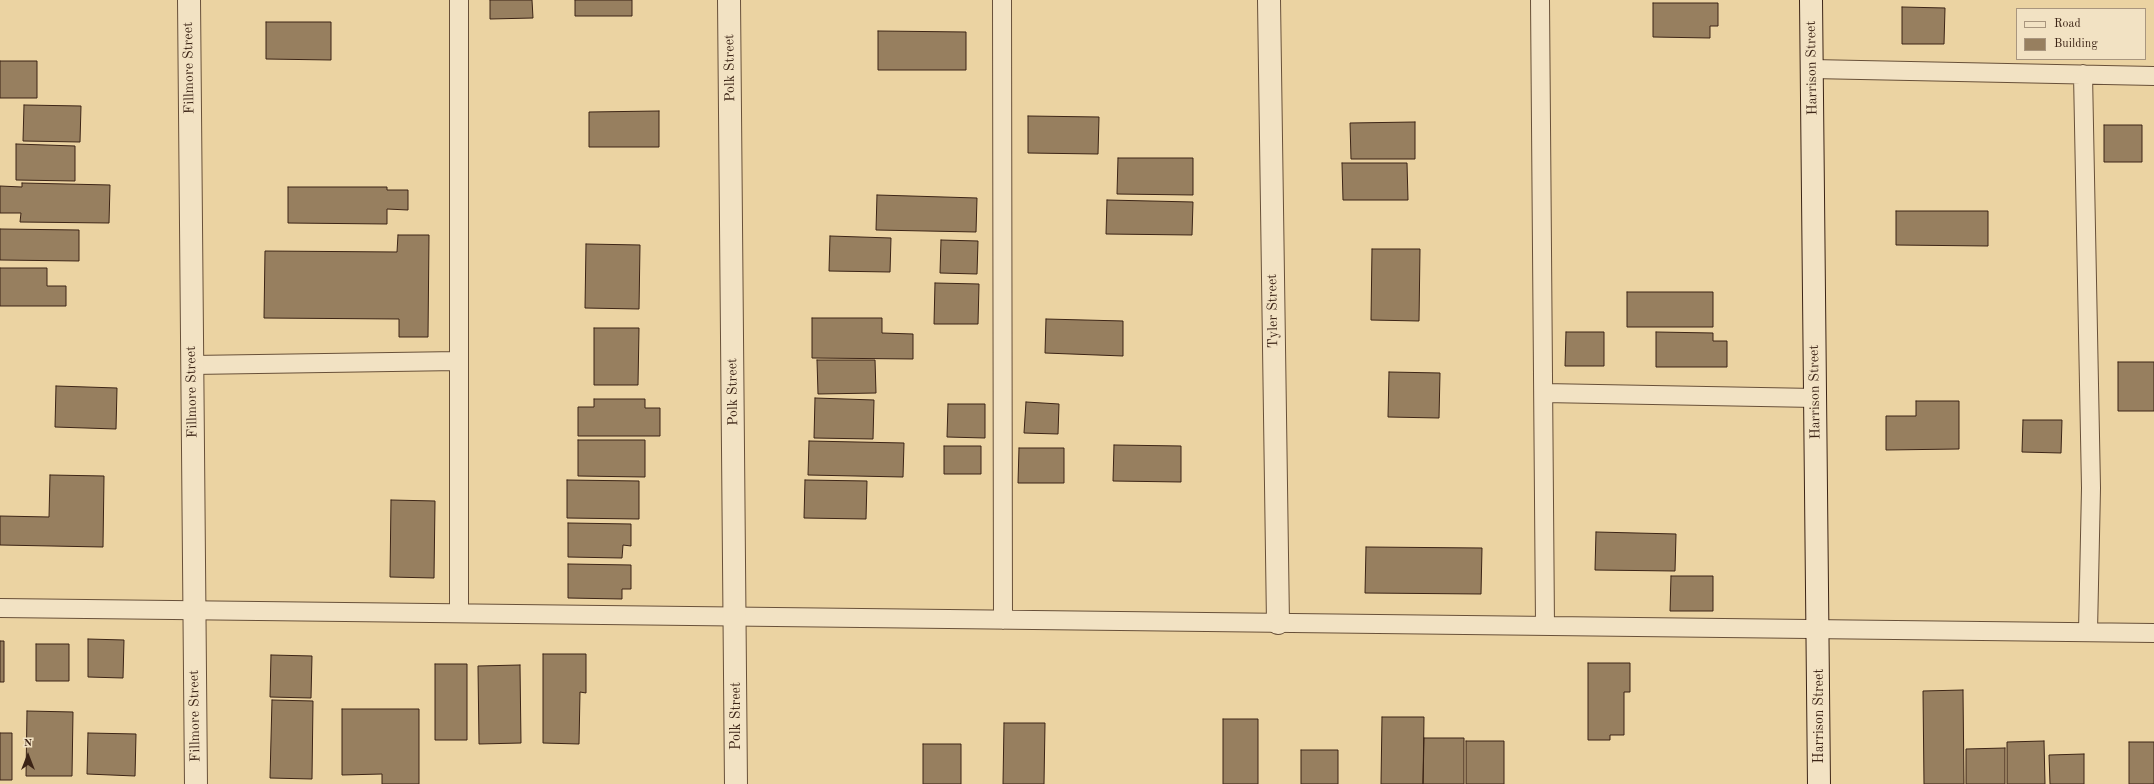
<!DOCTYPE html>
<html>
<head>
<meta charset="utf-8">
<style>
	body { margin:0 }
	#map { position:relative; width:2154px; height:784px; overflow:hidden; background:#ebd3a2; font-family:"Old Standard TT",serif }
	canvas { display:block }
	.legend { position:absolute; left:2016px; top:8px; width:130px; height:52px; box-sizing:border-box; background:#f2e2c3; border:1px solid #a9967e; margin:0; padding:5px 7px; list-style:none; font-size:12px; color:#3c2416 }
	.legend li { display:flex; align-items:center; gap:8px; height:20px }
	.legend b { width:20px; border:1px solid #a9967e }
	.north { position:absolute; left:8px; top:736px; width:40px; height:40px; -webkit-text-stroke:3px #f2e2c3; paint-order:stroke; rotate:0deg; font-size:11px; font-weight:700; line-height:16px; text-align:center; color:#3c2416 }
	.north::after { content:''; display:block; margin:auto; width:14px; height:18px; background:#3c2416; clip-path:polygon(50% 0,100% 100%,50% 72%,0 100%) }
</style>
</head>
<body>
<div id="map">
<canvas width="2154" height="784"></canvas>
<ul class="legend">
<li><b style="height:5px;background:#f2e2c3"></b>Road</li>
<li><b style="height:11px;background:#977f5f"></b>Building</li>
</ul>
<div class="north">N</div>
</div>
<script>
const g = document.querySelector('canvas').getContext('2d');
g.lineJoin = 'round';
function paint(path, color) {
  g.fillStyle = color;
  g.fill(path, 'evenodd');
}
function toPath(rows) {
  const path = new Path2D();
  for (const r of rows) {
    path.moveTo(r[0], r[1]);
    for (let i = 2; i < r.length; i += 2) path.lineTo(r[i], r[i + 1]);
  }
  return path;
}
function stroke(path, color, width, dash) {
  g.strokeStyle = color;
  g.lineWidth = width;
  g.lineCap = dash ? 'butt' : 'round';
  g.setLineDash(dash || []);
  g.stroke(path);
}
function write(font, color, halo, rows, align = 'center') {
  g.font = font + ' "Old Standard TT",serif';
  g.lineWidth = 3.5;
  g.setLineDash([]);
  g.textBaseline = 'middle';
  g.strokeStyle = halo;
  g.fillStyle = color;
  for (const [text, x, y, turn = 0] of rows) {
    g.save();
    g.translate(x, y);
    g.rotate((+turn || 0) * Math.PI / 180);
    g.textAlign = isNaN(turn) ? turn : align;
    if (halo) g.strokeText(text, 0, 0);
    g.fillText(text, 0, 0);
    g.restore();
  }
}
const building = toPath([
	[490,0,532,0,533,18,490,19,490,0],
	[575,0,632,0,632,16,575,16,575,0],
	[1653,3,1718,3,1718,26,1710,26,1710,38,1653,37,1653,3],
	[1902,7,1945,8,1944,44,1902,44,1902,7],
	[266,22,331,22,331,60,266,59,266,22],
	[878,31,966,32,966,70,878,70,878,31],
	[0,61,37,61,37,98,0,98,0,61],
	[24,105,81,106,80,142,23,141,24,105],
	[659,111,659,147,589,147,589,112,659,111],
	[1028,116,1099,117,1098,154,1028,153,1028,116],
	[1415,122,1415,159,1351,159,1350,123,1415,122],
	[2104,125,2142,125,2142,162,2104,162,2104,125],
	[16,144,75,146,75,181,16,180,16,144],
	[1118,158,1193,158,1193,195,1117,194,1118,158],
	[1342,163,1407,163,1408,200,1343,200,1342,163],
	[22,183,110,185,109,223,20,222,21,213,0,213,0,186,22,187,22,183],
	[288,187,387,187,387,190,408,190,408,210,387,209,387,224,288,223,288,187],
	[877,195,977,198,976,232,876,230,877,195],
	[1107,200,1193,202,1192,235,1106,234,1107,200],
	[1896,211,1988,211,1988,246,1896,245,1896,211],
	[0,229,79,230,79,261,0,260,0,229],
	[398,235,429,235,428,337,399,337,399,319,264,318,265,251,397,252,398,235],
	[830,236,891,238,890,272,829,271,830,236],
	[941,240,978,241,977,274,940,273,941,240],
	[586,244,640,245,639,309,585,308,586,244],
	[1372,249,1420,249,1419,321,1371,320,1372,249],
	[0,268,47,268,47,286,66,286,66,306,0,306,0,268],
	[935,283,979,284,978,324,934,324,935,283],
	[1627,292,1713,292,1713,327,1627,327,1627,292],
	[812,318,882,318,882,333,913,334,913,359,812,358,812,318],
	[1046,319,1123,321,1123,356,1045,353,1046,319],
	[594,328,639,328,638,385,594,385,594,328],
	[1566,332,1604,332,1604,366,1565,366,1566,332],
	[1656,332,1713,333,1713,341,1727,341,1727,367,1656,367,1656,332],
	[817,360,875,360,876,393,818,394,817,360],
	[2118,362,2154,362,2154,411,2118,411,2118,362],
	[1389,372,1440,373,1439,418,1388,417,1389,372],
	[56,386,117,388,116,429,55,427,56,386],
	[815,398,874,400,873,439,814,438,815,398],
	[594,399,645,399,645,408,660,408,660,436,578,436,578,407,594,407,594,399],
	[1916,401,1959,401,1959,449,1886,450,1886,416,1916,416,1916,401],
	[1026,402,1059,404,1058,434,1024,433,1026,402],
	[948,404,985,404,985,438,947,437,948,404],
	[2023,420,2062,420,2061,453,2022,452,2023,420],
	[578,440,645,440,645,477,578,476,578,440],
	[809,441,904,443,903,477,808,475,809,441],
	[1114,445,1181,446,1181,482,1113,481,1114,445],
	[944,446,981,446,981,474,944,474,944,446],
	[1019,448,1064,448,1064,483,1018,483,1019,448],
	[50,475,104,476,103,547,0,545,0,516,49,517,50,475],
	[567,480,639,481,639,519,567,518,567,480],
	[805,480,867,481,866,519,804,518,805,480],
	[391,500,435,501,434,578,390,577,391,500],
	[568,523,631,524,631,546,623,545,622,558,568,557,568,523],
	[1596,532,1676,534,1675,571,1595,570,1596,532],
	[1366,547,1482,548,1481,594,1365,593,1366,547],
	[568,564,631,565,631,589,622,589,622,599,568,598,568,564],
	[1671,576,1713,576,1713,611,1670,611,1671,576],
	[88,639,124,640,123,678,88,677,88,639],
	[0,641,4,641,4,682,0,682,0,641],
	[36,644,69,644,69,681,36,681,36,644],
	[543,654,586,654,586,693,580,692,579,744,543,743,543,654],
	[271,655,312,656,311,698,270,697,271,655],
	[1588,663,1630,663,1630,692,1624,692,1624,735,1610,735,1610,740,1588,740,1588,663],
	[435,664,467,664,467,740,435,740,435,664],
	[520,665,521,743,479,744,478,666,520,665],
	[1963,690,1964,784,1924,784,1923,691,1963,690],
	[272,700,313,701,312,779,270,778,272,700],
	[342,709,419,709,419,784,382,784,382,774,342,775,342,709],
	[27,711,73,712,72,776,26,776,27,711],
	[1382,717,1424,717,1423,784,1381,784,1382,717],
	[1223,719,1258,719,1258,784,1223,784,1223,719],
	[1004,723,1045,723,1044,784,1003,784,1004,723],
	[0,733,12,733,12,780,0,780,0,733],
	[88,733,136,734,135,776,87,774,88,733],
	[1424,738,1464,738,1464,784,1423,784,1424,738],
	[1466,741,1504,741,1504,784,1466,784,1466,741],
	[2044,741,2045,784,2007,784,2007,742,2044,741],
	[2129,742,2154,742,2154,784,2129,784,2129,742],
	[923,744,961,744,961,784,923,784,923,744],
	[2005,748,2005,784,1966,784,1966,749,2005,748],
	[1301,750,1338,750,1338,784,1301,784,1301,750],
	[2084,754,2084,784,2050,784,2049,755,2084,754]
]);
paint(building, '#977f5f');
stroke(building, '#3c2416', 1);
const lane = toPath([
	[1002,0,1003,620],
	[1540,0,1545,625],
	[1812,69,2154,76],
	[2083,74,2091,488,2088,632],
	[192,365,458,361],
	[1544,393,1815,398],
	[0,608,2154,633],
	[459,613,459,0]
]);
const street = toPath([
	[189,0,196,784],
	[729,0,736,784],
	[1269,0,1278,623]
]);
const secondary = toPath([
	[1811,0,1819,784]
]);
stroke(lane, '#685039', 20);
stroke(street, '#685039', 24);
stroke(secondary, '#3c2416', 24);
stroke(lane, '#f2e2c3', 18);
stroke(street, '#f2e2c3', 22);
stroke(secondary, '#f2e2c3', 22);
write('14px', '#3c2416', '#f2e2c3', [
	["Fillmore Street",189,68,-91],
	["Polk Street",730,68,-91],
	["Harrison Street",1812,68,-91],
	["Tyler Street",1273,311,-91],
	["Fillmore Street",192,392,-91],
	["Polk Street",733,392,-91],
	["Harrison Street",1815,392,-91],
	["Fillmore Street",195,716,-91],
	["Polk Street",736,716,-90],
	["Harrison Street",1819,716,-90]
]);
</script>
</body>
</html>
